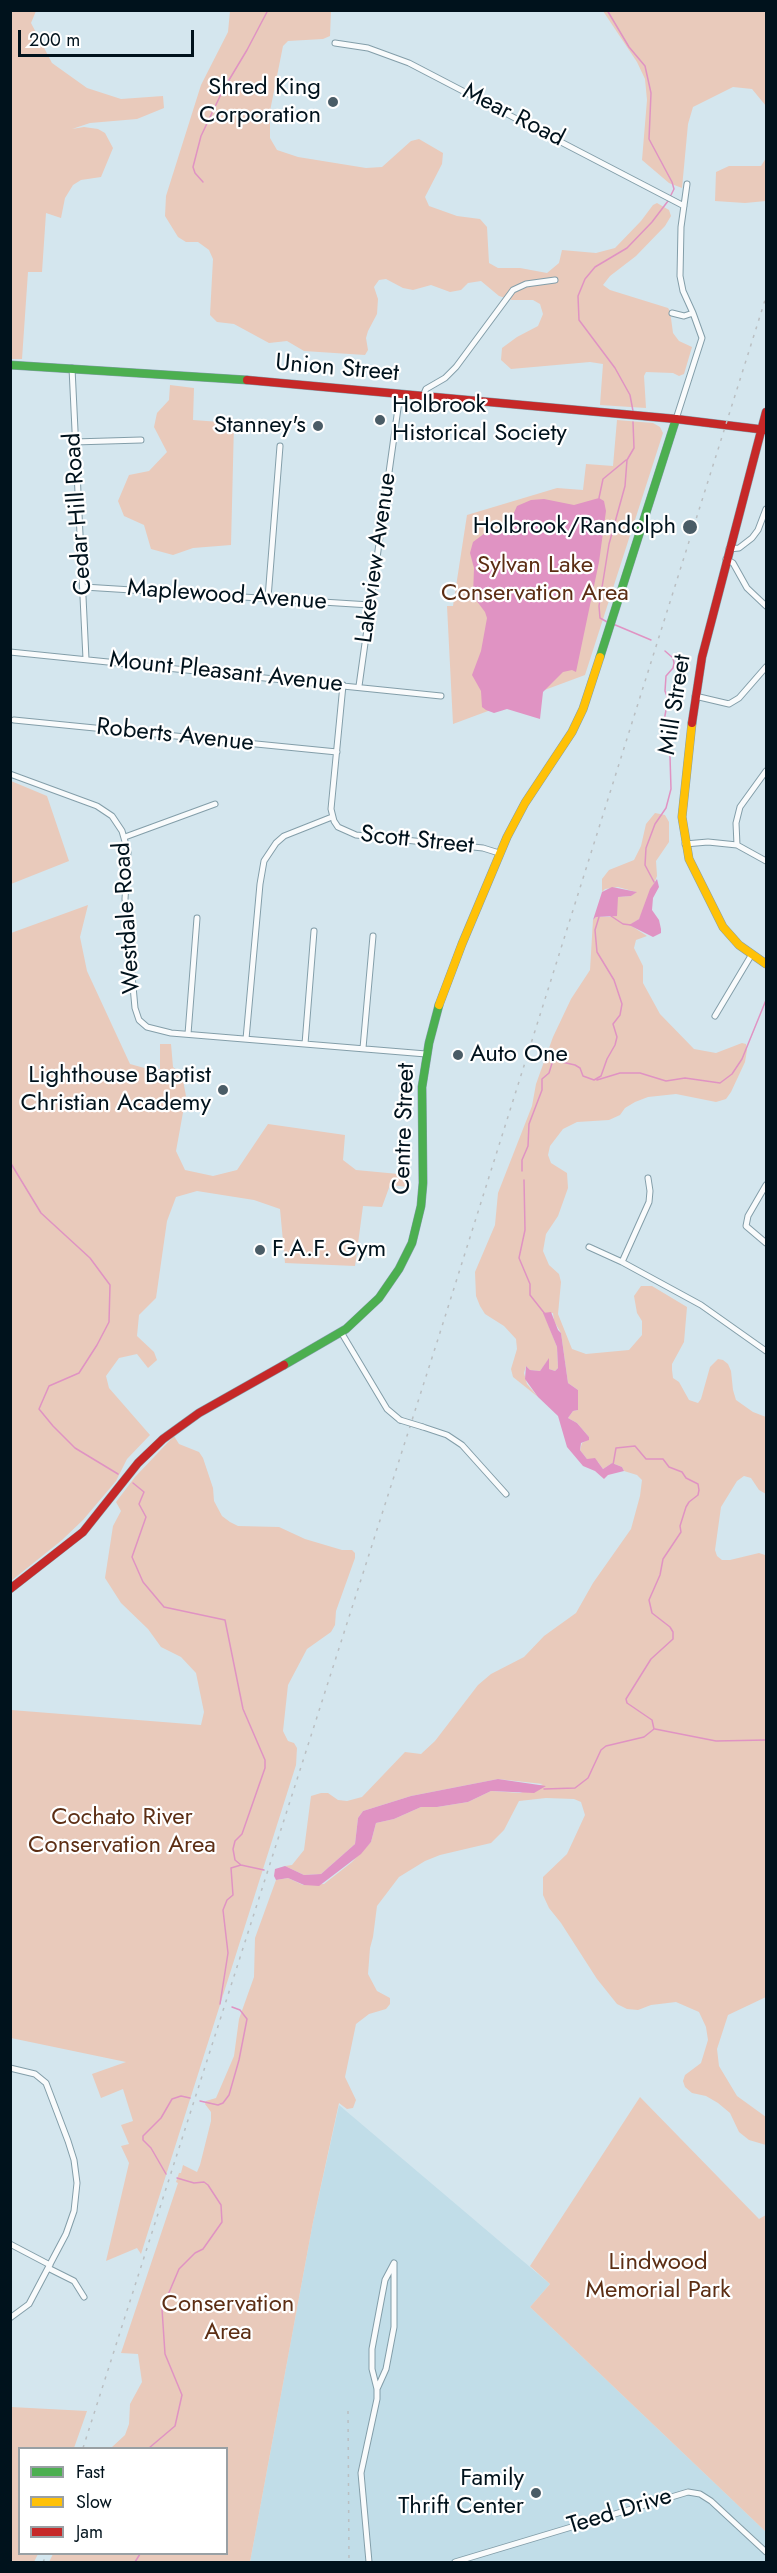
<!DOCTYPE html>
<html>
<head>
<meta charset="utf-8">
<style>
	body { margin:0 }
	#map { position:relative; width:777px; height:2573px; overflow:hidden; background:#d4e6ee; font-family:Jost,sans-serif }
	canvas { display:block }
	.frame { position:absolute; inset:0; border:12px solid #00121c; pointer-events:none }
	.legend { position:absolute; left:18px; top:2447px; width:210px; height:108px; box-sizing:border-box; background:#fff; border:2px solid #99a0a4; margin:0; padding:8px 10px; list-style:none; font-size:18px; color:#00121c }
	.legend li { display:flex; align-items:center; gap:12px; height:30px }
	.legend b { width:30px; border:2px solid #99a0a4 }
	.scale { position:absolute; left:18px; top:30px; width:176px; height:27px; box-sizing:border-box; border:3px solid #00121c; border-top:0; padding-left:8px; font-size:18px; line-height:21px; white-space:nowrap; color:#00121c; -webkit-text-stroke:4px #fff; paint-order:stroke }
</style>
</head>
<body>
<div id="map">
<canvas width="777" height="2573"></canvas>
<div class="frame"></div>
<ul class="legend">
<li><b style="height:8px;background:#4caf50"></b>Fast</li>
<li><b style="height:8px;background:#ffc107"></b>Slow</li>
<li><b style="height:8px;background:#c62828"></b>Jam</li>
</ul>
<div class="scale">200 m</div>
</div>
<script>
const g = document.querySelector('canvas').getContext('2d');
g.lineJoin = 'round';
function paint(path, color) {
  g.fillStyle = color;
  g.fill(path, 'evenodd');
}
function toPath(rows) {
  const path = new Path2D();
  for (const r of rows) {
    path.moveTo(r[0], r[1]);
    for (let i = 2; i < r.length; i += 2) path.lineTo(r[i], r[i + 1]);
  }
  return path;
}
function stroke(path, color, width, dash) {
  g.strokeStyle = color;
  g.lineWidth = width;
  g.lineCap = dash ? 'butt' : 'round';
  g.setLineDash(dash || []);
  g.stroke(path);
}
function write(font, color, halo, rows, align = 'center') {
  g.font = font + ' Jost,sans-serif';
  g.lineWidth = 4.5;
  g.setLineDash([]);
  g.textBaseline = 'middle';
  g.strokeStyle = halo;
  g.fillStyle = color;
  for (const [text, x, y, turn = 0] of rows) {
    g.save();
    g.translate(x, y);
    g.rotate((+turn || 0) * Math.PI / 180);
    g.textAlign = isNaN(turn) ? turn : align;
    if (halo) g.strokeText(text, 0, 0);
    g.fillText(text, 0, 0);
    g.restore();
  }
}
paint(toPath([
	[339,2105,550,2284,530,2307,766,2532,766,2562,250,2562,313,2222]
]), '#c1dde8');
paint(toPath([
	[11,10,36,11,31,23,52,63,87,88,121,99,163,96,164,108,137,119,90,123,72,129,84,127,98,129,105,133,113,148,101,177,81,180,73,185,65,198,61,218,46,213,42,272,28,272,22,359,10,359],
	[230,11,331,11,330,36,323,39,288,41,283,46,270,111,270,138,277,150,298,157,366,168,382,167,411,141,419,139,443,153,442,164,425,197,429,206,457,216,480,219,487,227,489,263,498,268,520,268,547,273,559,263,562,250,596,253,615,248,641,221,653,205,657,203,669,210,671,216,665,226,636,256,610,276,603,285,610,290,668,308,670,311,673,333,679,341,692,347,684,374,679,376,673,373,646,372,644,376,646,408,600,405,603,364,590,362,511,369,501,360,502,348,517,337,538,326,543,314,540,304,533,300,512,300,499,296,481,281,468,283,461,290,450,292,431,285,413,290,403,288,386,279,379,280,374,287,378,299,377,314,368,331,366,338,368,350,365,355,304,351,287,341,269,343,234,324,217,322,210,315,213,259,209,250,198,242,186,242,178,237,165,216,166,196,201,85,228,32],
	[603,11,766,11,766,106,752,89,733,87,693,107,688,124,682,188,669,183,642,160,647,100,645,79,637,62],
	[766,158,766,201,745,203,715,201,716,172,729,166,761,166],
	[170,385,194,388,193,420,234,423,231,545,193,548,173,555,151,549,144,525,124,516,118,501,129,475,149,471,167,452,154,427,157,413,169,400],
	[617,420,653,423,660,427,663,433,585,675,453,724,447,606,453,606,467,515,557,488,583,490,586,464,613,466],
	[11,781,47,796,69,861,11,884],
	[655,813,665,815,669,822,669,842,656,861,657,876,646,905,639,919,630,925,647,936,636,940,634,948,643,966,643,983,660,1014,694,1049,716,1053,742,1043,746,1044,747,1050,745,1062,731,1092,726,1099,716,1102,676,1094,648,1097,635,1102,625,1108,620,1115,609,1120,577,1122,563,1129,550,1146,548,1155,551,1163,567,1173,568,1188,558,1216,546,1234,543,1251,549,1265,559,1274,561,1282,558,1314,572,1349,586,1354,629,1350,642,1335,642,1321,637,1313,634,1296,641,1286,652,1286,687,1307,684,1342,672,1364,672,1370,673,1378,679,1382,689,1400,698,1403,701,1399,710,1367,718,1359,723,1360,728,1364,731,1371,733,1390,736,1400,753,1412,766,1417,766,1494,759,1490,751,1478,744,1476,737,1481,721,1507,715,1550,717,1556,722,1560,730,1560,759,1553,765,1555,766,1561,766,1997,728,2015,717,2049,719,2066,737,2096,766,2117,766,2145,749,2140,739,2132,730,2113,718,2103,706,2096,692,2093,685,2087,683,2081,685,2075,701,2063,708,2040,706,2027,699,2012,676,2002,651,2005,638,2010,627,2009,617,2004,597,1979,561,1923,549,1908,543,1895,543,1877,567,1854,585,1815,581,1802,574,1799,546,1798,519,1801,504,1830,491,1843,440,1855,425,1861,399,1877,377,1906,373,1937,370,1948,368,1974,377,1991,390,1998,390,2004,386,2009,369,2014,356,2024,345,2077,356,2100,353,2108,347,2109,339,2103,313,2222,250,2562,49,2562,53,2554,226,2554,226,2448,111,2448,125,2435,129,2424,130,2404,142,2382,138,2354,121,2353,178,2183,176,2182,179,2173,181,2173,183,2165,197,2172,200,2165,211,2121,211,2112,205,2104,206,2101,216,2098,234,2056,239,2019,254,1977,255,1938,276,1880,288,1878,303,1885,324,1884,352,1862,371,1842,376,1823,394,1819,421,1807,437,1807,468,1802,491,1791,520,1793,543,1784,498,1779,411,1796,363,1811,358,1818,355,1844,321,1874,304,1875,285,1866,292,1865,304,1850,311,1796,321,1793,328,1793,338,1800,347,1801,362,1797,405,1752,421,1754,435,1741,478,1685,491,1674,524,1657,544,1636,576,1613,593,1583,631,1529,640,1496,642,1480,637,1475,624,1471,622,1467,612,1463,603,1469,598,1462,587,1459,580,1450,582,1443,588,1440,589,1437,577,1423,568,1418,573,1411,578,1410,578,1390,568,1383,561,1333,554,1321,553,1313,544,1314,557,1347,558,1368,555,1371,549,1369,548,1360,540,1371,530,1370,526,1366,524,1373,527,1384,538,1397,513,1377,511,1369,517,1349,516,1339,504,1326,485,1314,480,1306,476,1296,475,1272,495,1225,498,1193,532,1106,536,1084,553,1037,571,999,590,970,593,920,596,917,612,917,618,897,631,896,636,892,618,887,605,889,602,892,602,879,609,870,634,860,641,846,646,824],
	[88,905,80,937,87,971,130,1064,148,1069,160,1069,160,1044,171,1044,173,1067,182,1075,186,1096,176,1151,185,1170,213,1176,237,1170,268,1124,345,1135,343,1160,356,1170,409,1175,408,1187,390,1185,382,1207,363,1206,355,1266,285,1263,280,1209,254,1200,197,1191,176,1197,167,1221,156,1298,139,1315,137,1336,154,1352,157,1360,148,1368,137,1354,119,1358,106,1376,109,1388,150,1435,127,1459,116,1481,83,1520,62,1540,11,1581,11,933],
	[174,1436,179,1444,199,1452,203,1458,213,1488,214,1501,222,1516,230,1522,238,1526,279,1527,305,1539,342,1550,352,1550,355,1553,355,1558,336,1611,335,1625,331,1632,307,1649,288,1685,283,1731,288,1741,294,1743,297,1748,296,1765,141,2254,137,2248,106,2261,129,2163,121,2146,129,2144,121,2125,133,2121,123,2089,101,2098,92,2074,126,2062,11,2038,11,1710,201,1725,204,1712,196,1673,181,1657,161,1647,148,1629,121,1603,105,1578,113,1526,121,1511,116,1502,135,1477],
	[640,2097,759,2219,766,2215,766,2532,530,2307,550,2284,530,2266],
	[11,2407,87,2411,74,2448,20,2448,20,2554,38,2554,34,2562,11,2562]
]), '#e9cabb');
paint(toPath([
	[599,498,604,501,606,511,599,562,576,672,572,670,563,672,543,692,540,719,507,709,494,713,486,710,482,707,481,691,472,675,481,651,487,618,485,612,473,596,474,568,470,553,473,542,485,533,503,528,509,524,517,506,531,500,544,499,574,505],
	[657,879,659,887,653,898,652,910,659,920,661,929,661,933,653,937,629,925,639,919,650,889],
	[612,887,637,892,631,896,618,897,617,916,596,917,593,920,602,892],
	[551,1312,558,1330,561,1333,568,1383,578,1390,578,1410,573,1411,568,1418,577,1423,589,1437,589,1440,581,1443,580,1450,587,1459,595,1458,603,1469,612,1463,622,1467,624,1471,608,1475,604,1479,595,1471,583,1466,567,1447,558,1416,538,1397,525,1379,526,1366,530,1370,540,1371,549,1358,549,1369,555,1371,558,1368,557,1347,543,1313],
	[498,1779,546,1786,534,1793,491,1791,468,1802,437,1807,421,1807,394,1819,376,1823,371,1842,361,1854,319,1886,304,1885,288,1878,276,1880,274,1876,275,1869,285,1866,304,1875,321,1874,355,1844,358,1818,363,1811,411,1796]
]), '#e093c3');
stroke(toPath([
	[607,10,629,47,645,66,651,93,649,139,672,182,674,189,670,197],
	[203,182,195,173,193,167,201,136,223,90,247,50,268,10],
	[633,411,630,395,615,368,579,320,578,296,585,279,595,267,627,248,652,222,668,201],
	[599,498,603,479,626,460],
	[609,623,600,618,599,606,609,544,625,486,627,460,634,448,633,422],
	[613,624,651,640],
	[654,882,645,865,646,848,655,824,666,808,671,789,670,756,664,721,668,699,665,691,666,676,673,668,674,663,673,658,665,651],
	[611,916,623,924,631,925],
	[597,1080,620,1073,640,1073,666,1081,685,1078,720,1083,732,1074,742,1059,766,1000],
	[10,1162,41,1213,90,1258,110,1285,109,1322,97,1345,79,1373,49,1386,39,1409,53,1426,75,1448,118,1474],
	[522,1171,522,1160,528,1146,529,1124,542,1090,542,1079,549,1073,553,1060,575,1065,580,1068,583,1076,594,1080,601,1076,607,1059,615,1045,617,1037,613,1024,620,1015,622,1004,614,980,597,952,595,930,599,917],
	[524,1180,525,1230,519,1258,530,1284,530,1295,545,1314],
	[133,1483,144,1492,139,1504,146,1517,132,1557,143,1582,164,1607,225,1620,243,1709,265,1760,265,1768,242,1834,235,1841,233,1849,235,1860,241,1865],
	[655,1729,716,1741,766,1740],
	[544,1789,575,1788,588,1778,601,1750,606,1746,644,1737,654,1729,652,1720,627,1703,626,1699,651,1659,673,1639,673,1632,670,1627,652,1613,649,1600,660,1575,663,1559,681,1532,680,1526,686,1507,689,1502,698,1495,699,1490,698,1484,686,1478,682,1472,669,1467,663,1459,646,1459,635,1446,616,1448,613,1465],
	[220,2004,228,1953,223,1910,227,1900,233,1895,231,1868,241,1865,264,1870],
	[200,2101,218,2105,223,2103,229,2095,239,2060,247,2019,240,2010,232,2007],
	[166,2174,151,2148,143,2140,143,2136,161,2118,172,2099,181,2096,190,2098],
	[149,2448,175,2426,182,2395,165,2354,162,2309,179,2269,195,2253,203,2249,222,2222,221,2205,208,2185,204,2182,194,2183,177,2178],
	[135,2562,140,2554]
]), '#e093c3', 1.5);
const street = toPath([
	[335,43,368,48,409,63,684,206],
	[687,184,681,227,680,276,683,291,693,313],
	[672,313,684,316,693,313,702,338,676,419],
	[72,368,86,659],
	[423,396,426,389,445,378,456,367,513,290,526,284,555,280],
	[74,442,141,440],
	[729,549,739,548,752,538,758,530,766,509],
	[726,559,733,563,747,588,766,606],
	[84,587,370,605],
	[268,598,280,446],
	[10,652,441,696],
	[343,685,331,809,334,821,338,827,356,835,483,848,499,853],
	[359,686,400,394],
	[695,696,729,704,739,698,766,667],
	[14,720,337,752],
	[10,774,97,806,112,816,122,831,128,852,125,899,135,1008,139,1020,147,1027,171,1033,426,1054],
	[125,837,215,804],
	[685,844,708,842,737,845,766,861],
	[737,845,736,823,740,807,766,771],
	[715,1016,752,954],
	[188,1034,197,918],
	[246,1039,260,884,264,861,276,843,284,836,332,817],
	[305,1044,314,931],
	[363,1048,373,936],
	[766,1185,748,1216,746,1226,766,1243],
	[589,1247,622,1262,701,1305,766,1351],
	[622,1262,649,1202,650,1191,648,1178],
	[341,1332,387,1409,400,1420],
	[423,1427,447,1435,462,1445,506,1494],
	[10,2068,35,2074,46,2083,68,2141,74,2160,77,2183,74,2211,66,2234,29,2304,10,2318],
	[10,2244,50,2265],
	[48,2268,74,2281,84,2297],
	[377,2389,386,2369,394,2327,394,2263],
	[369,2562,361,2473,377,2399,377,2389,372,2369,372,2349,385,2280,394,2263],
	[455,2562,688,2492,700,2494,711,2501,766,2552]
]);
const fast = toPath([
	[10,365,247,380],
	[600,657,676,419],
	[284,1365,346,1329,379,1298,399,1269,412,1243,421,1206,423,1183,422,1087,429,1043,439,1005]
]);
const slow = toPath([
	[692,723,682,817,689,859,723,927,739,945,766,964],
	[439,1005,462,944,507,837,525,803,572,732,583,709,600,657]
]);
const jam = toPath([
	[247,380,676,419,766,430],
	[692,723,702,657,766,412],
	[10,1589,83,1532,138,1463,163,1439,199,1413,284,1365]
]);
stroke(street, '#839ea9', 7);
stroke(fast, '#839ea9', 9);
stroke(slow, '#839ea9', 9);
stroke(jam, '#839ea9', 9);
stroke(street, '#f9fbfc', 5);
stroke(fast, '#4caf50', 8);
stroke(slow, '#ffc107', 8);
stroke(jam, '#c62828', 8);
stroke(toPath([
	[348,2411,349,2562],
	[83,2448,438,1339,766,297],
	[43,2562,47,2554]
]), '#babfc2', 1.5, [3, 6]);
const streetBridge = toPath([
	[400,1420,423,1427]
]);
stroke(streetBridge, '#839ea9', 7, []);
stroke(streetBridge, '#f9fbfc', 5);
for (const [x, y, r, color] of [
	[333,102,6,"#4a5c66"],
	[380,420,6,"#4a5c66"],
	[318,426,6,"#4a5c66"],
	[690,527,8,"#4a5c66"],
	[458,1055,6,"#4a5c66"],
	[223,1090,6,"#4a5c66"],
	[260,1250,6,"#4a5c66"],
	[536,2493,6,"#4a5c66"]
]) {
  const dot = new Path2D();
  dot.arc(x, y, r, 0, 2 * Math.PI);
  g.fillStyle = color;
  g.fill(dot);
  stroke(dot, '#fff', 2);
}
write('24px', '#00121c', '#fff', [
	["Shred King",321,88],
	["Corporation",321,116],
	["Holbrook",392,406,"left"],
	["Historical Society",392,434,"left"],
	["Stanney's",306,426],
	["Holbrook/Randolph",676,527],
	["Auto One",470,1055,"left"],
	["Lighthouse Baptist",211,1076],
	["Christian Academy",211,1104],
	["F.A.F. Gym",272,1250,"left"],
	["Family",524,2479],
	["Thrift Center",524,2507]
], 'right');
write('24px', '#00121c', '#fff', [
	["Mear Road",513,116,27],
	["Union Street",337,369,5],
	["Cedar Hill Road",79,514,-94],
	["Lakeview Avenue",377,558,-82],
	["Maplewood Avenue",227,596,4],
	["Mount Pleasant Avenue",226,673,6],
	["Mill Street",676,705,-81],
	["Roberts Avenue",175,736,6],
	["Scott Street",417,841,6],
	["Westdale Road",128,918,-94],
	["Centre Street",405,1129,-88],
	["Teed Drive",620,2512,-17]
]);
write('24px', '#5c2e14', '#fff', [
	["Sylvan Lake",535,566],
	["Conservation Area",535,594],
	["Cochato River",122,1818],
	["Conservation Area",122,1846],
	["Lindwood",658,2263],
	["Memorial Park",658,2291],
	["Conservation",228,2305],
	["Area",228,2333]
]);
</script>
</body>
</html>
